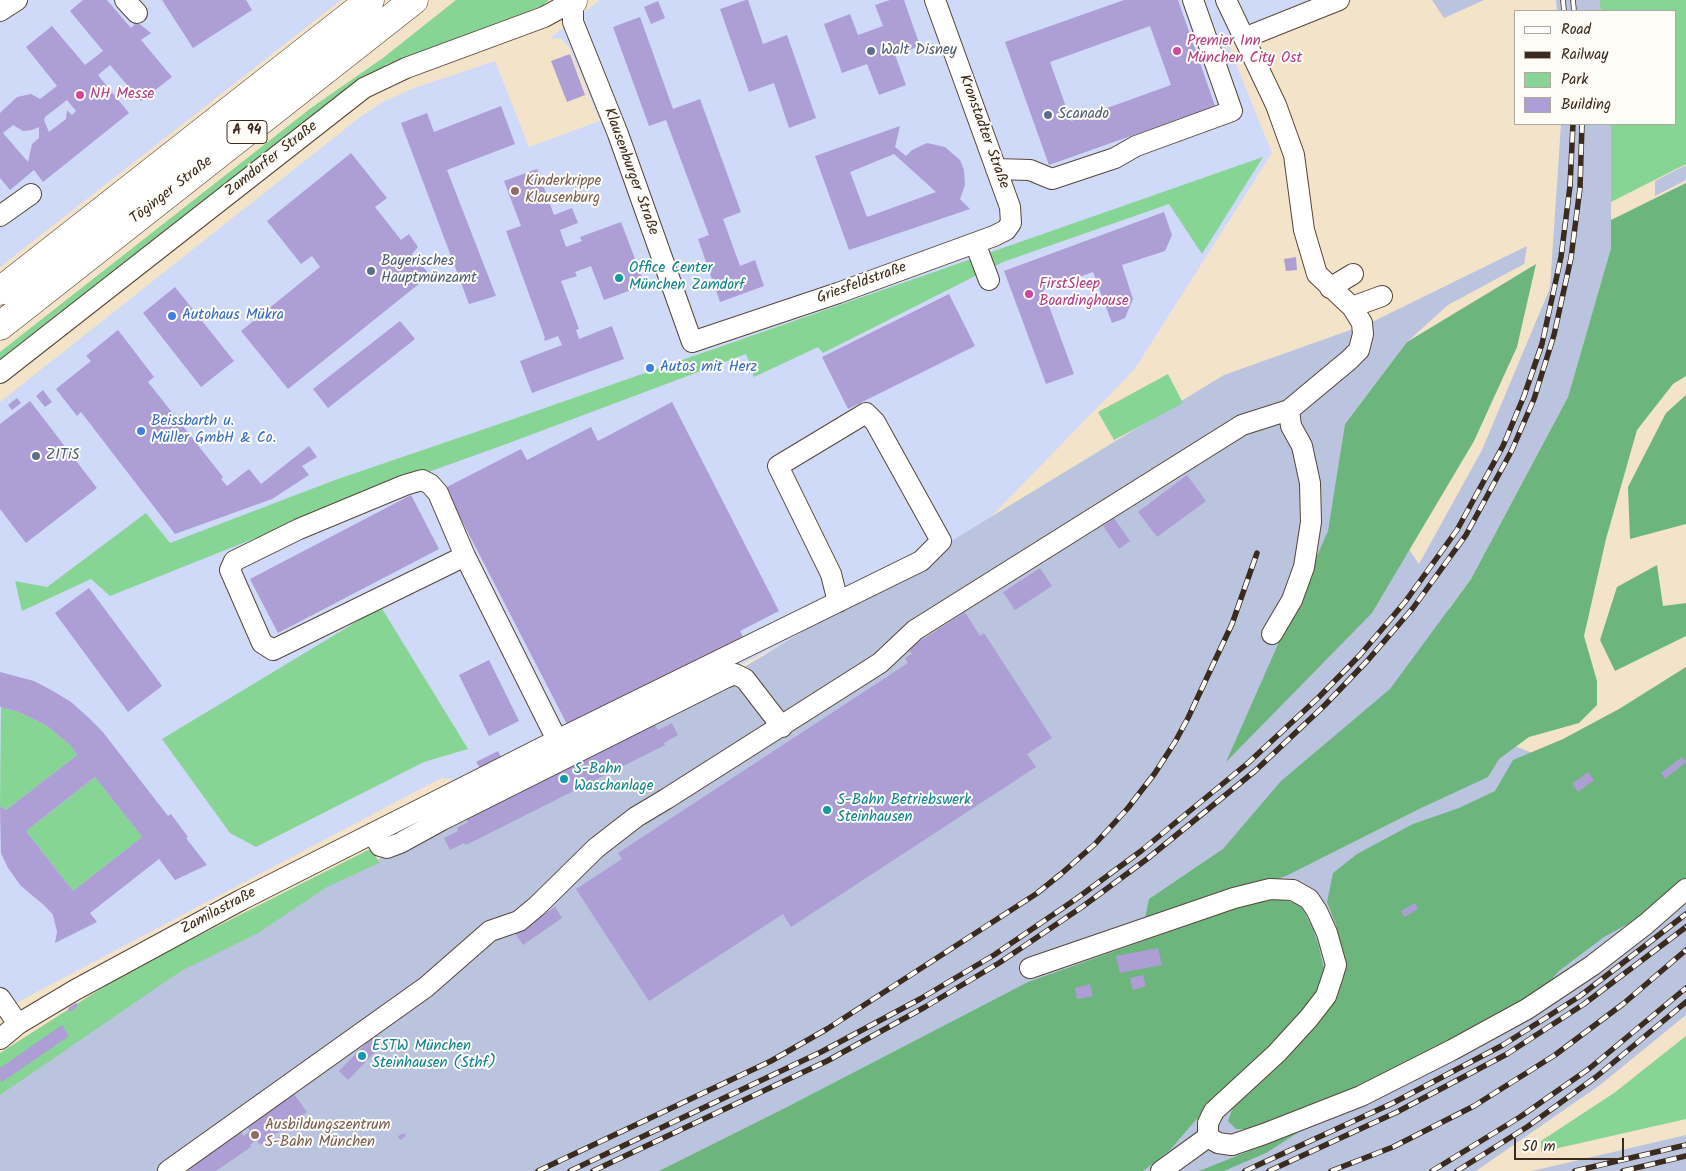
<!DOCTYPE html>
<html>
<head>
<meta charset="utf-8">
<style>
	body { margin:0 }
	#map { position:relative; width:1686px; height:1171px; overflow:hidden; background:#f3e3c9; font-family:Kalam,sans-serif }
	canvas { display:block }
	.legend { position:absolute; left:1514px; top:10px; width:162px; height:115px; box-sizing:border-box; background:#fdfcf7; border:1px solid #afa8a0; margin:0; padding:6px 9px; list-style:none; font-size:15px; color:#3b2a1e }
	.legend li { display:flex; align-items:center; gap:10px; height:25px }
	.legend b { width:25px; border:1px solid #afa8a0 }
	.scale { position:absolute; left:1514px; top:1138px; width:110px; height:22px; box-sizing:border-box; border:2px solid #3b2a1e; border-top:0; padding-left:6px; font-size:15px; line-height:18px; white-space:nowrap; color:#3b2a1e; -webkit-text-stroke:4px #fdfcf7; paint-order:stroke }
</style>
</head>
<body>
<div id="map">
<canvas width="1686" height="1171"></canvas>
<ul class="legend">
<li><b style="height:6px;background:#fff"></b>Road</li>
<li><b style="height:6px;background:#3b2a1e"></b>Railway</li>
<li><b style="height:14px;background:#86d594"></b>Park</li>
<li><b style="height:14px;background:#ad9ed5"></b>Building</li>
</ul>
<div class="scale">50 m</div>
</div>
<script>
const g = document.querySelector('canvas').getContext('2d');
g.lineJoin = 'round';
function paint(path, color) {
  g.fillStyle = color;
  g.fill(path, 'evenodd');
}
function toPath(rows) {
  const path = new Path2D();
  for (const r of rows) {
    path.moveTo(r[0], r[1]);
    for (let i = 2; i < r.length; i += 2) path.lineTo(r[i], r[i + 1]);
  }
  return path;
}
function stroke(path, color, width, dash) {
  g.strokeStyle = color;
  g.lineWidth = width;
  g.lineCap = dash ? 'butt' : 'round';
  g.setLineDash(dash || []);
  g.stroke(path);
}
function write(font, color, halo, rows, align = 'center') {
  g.font = font + ' Kalam,sans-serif';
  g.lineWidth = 4;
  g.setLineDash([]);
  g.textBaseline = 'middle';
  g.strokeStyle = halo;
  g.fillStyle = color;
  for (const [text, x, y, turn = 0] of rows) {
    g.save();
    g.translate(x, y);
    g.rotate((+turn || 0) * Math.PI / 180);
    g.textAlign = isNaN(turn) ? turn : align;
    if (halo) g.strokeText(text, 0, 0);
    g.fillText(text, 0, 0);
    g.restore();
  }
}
paint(toPath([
	[2,0,341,0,0,267,0,1],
	[600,0,1317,0,1226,39,1272,153,1134,370,981,527,876,598,495,786,441,778,16,1003,0,1018,0,402,359,118,381,103,414,88,495,61,529,147,600,121,569,47,562,39,550,38]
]), '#cfdaf9');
paint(toPath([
	[1432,0,1484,0,1444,18],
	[1556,0,1599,0,1601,11,1557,11],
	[1561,124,1611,124,1611,248,1568,397,1471,579,1449,608,1457,620,1395,701,1546,758,1686,674,1686,1015,1600,1085,1476,1171,0,1171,0,1084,177,962,692,699,1224,375,1370,323,1527,246,1524,264,1448,305,1407,342,1345,424,1341,450,1419,564,1482,450,1550,288],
	[1686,165,1686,180,1655,196,1655,181],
	[1686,1135,1686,1171,1532,1171]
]), '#bac4de');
paint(toPath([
	[456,0,549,0,542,6,388,64,368,76,286,136,0,362,0,352,311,108,383,58],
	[1599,0,1686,0,1686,164,1611,202,1611,124,1675,124,1675,11,1601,11],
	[1263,157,1202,254,1169,204,1003,262,823,353,818,347,754,377,746,354,509,443,351,500,110,596,91,579,22,611,15,581,47,587,146,513,170,543,335,480,502,423],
	[1168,374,1183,403,1114,440,1098,412],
	[381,607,468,749,424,762,256,847,230,833,162,739],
	[1,707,16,711,46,725,70,745,77,755,6,810,0,806],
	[95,777,142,837,73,891,26,831],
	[372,848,379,863,327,887,258,933,181,971,0,1095,0,1053,127,972],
	[1686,1036,1686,1119,1541,1152,1541,1141,1614,1093]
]), '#86d594');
paint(toPath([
	[1686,183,1686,376,1673,384,1637,430,1606,539,1584,636,1597,681,1597,705,1579,723,1529,737,1499,759,1488,777,1419,809,1286,876,1144,923,1149,899,1223,849,1281,781,1390,689,1471,579,1568,397,1611,248,1611,220],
	[1536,264,1517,347,1474,441,1372,613,1226,762,1328,531,1345,424,1407,342],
	[1686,395,1686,524,1630,539,1628,487,1666,413],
	[1657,565,1663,606,1686,603,1686,636,1615,671,1600,640,1617,587],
	[1686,667,1686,879,1653,910,1604,937,1559,971,1546,986,1379,1081,1277,1121,1249,1129,1236,1129,1228,1121,1234,1104,1344,962,1336,925,1327,902,1333,873,1357,854,1413,824,1459,808,1495,791,1513,760,1563,739,1619,709],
	[1273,898,1299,903,1313,928,1319,947,1325,973,1310,1009,1194,1122,1170,1150,1143,1171,659,1171,789,1106,1028,982,1233,909],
	[1302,1130,1266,1153,1224,1171,1199,1171]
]), '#6cb67e');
paint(toPath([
	[83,0,107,0,131,28,137,22,151,33,141,40,172,77,141,101,110,65,98,75,129,113,43,182,34,170,10,190,0,178,0,113,17,97,31,94,40,99,57,86,26,47,52,26,85,65,103,51,70,11],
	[67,100,76,111,72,115,67,110,66,119,49,132,44,120,45,117],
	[13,125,23,131,32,130,39,127,39,138,32,144,28,162,3,133],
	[162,0,246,0,252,10,193,48],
	[746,0,748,0,763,44,787,35,816,118,789,128,774,83,749,92,720,9],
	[890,0,904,0,920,46,895,55,906,85,879,95,867,64,842,73,824,24,850,14,858,35,883,26,875,5],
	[1124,0,1178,0,1215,106,1049,165,1005,42],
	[1150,26,1171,85,1071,121,1050,62],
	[658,1,665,18,651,24,644,7],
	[640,17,673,109,700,99,741,212,723,219,740,266,755,260,764,286,720,302,698,239,709,235,666,120,649,126,613,27],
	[570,54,585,95,567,102,551,61],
	[501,106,515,144,447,170,496,296,469,304,401,123,427,113,434,132],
	[900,126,895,147,906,156,912,150,927,143,945,147,960,160,964,170,965,185,960,199,970,209,849,250,815,156],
	[894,154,936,192,867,217,850,172],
	[351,153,387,198,375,207,401,240,409,234,418,247,412,254,430,275,288,389,241,331,320,267,312,256,301,264,267,221],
	[537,169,554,215,572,208,578,223,560,230,566,247,582,241,580,237,621,222,645,285,604,300,591,266,575,272,577,276,561,281,579,329,576,330,579,339,612,326,624,359,532,393,520,361,562,345,558,336,545,341,544,338,545,338,506,231,521,226,504,181],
	[1164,212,1172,235,1165,251,1122,265,1133,299,1125,318,1112,323,1093,272,1043,290,1074,374,1046,384,1004,271],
	[1296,257,1297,270,1286,271,1284,259],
	[175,287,234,361,201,387,143,313],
	[949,294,975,346,848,409,822,357],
	[400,321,415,339,328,408,313,389],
	[118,330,154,377,148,382,223,477,221,479,227,486,249,469,261,484,309,446,317,457,302,466,309,475,272,499,175,534,81,412,77,416,56,389,91,361,86,356],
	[43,390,52,402,45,407,36,396],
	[17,398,21,403,12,410,8,405],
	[30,401,97,488,26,543,0,509,0,424],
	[672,402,779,611,740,631,745,640,570,730,445,488,521,449,527,460,591,427,598,441],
	[1187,475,1206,501,1157,537,1138,512],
	[411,495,439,549,278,633,250,579],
	[1114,518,1130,541,1119,549,1103,526],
	[1040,568,1052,586,1015,610,1003,592],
	[89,588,162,686,128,712,55,613],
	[965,612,980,636,984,633,1052,738,1027,754,1036,767,791,927,783,914,649,1001,576,889,622,859,618,853,908,663,905,658,912,654,908,649],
	[489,660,519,721,489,736,459,675],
	[0,672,34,681,53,691,71,702,89,718,102,731,168,816,171,814,188,837,186,838,207,865,175,880,159,859,90,913,97,922,55,943,57,932,53,915,45,906,21,886,8,868,1,853,0,806,6,810,77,755,70,745,46,725,16,711,0,707],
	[95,777,142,837,73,891,26,831],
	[651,718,658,730,672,723,678,735,664,743,665,745,466,845,464,843,450,850,444,838,458,831,457,828,468,822,463,813],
	[498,751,502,759,481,769,476,762],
	[1682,757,1686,762,1665,779,1661,773],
	[1588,772,1594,780,1578,792,1572,784],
	[1415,903,1418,909,1404,917,1401,911],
	[555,907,562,918,523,945,515,933],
	[1158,948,1162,965,1120,973,1116,956],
	[1143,975,1146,986,1133,990,1130,978],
	[1090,984,1093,996,1077,999,1075,988],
	[76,1003,78,1006,70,1012,68,1008],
	[62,1025,69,1036,2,1082,0,1079,0,1068],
	[376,1033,385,1042,348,1080,339,1071],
	[294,1094,307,1112,260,1145,256,1140,250,1145,251,1147,216,1171,189,1171,187,1169,240,1131,244,1136,250,1131,247,1126],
	[404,1133,406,1136,400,1140,398,1136]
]), '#ad9ed5');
const minor = toPath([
	[125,0,137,13],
	[573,1,573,22,618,134,692,342,838,293,994,236,1006,230,1011,223,1010,207,935,0],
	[0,11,17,0],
	[1244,38,1339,0],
	[996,169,1030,170,1052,179,1115,158,1136,146,1232,111,1193,0],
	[0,216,31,194],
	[975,243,989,280],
	[1330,288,1353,274],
	[1352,307,1382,296],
	[0,373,364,88,406,68,544,17,575,0],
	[465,556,438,493,430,484,422,480,405,485,299,529,234,561,230,570,262,643,273,650,465,556,557,740],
	[1272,634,1292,600,1304,567,1311,522,1310,483,1302,446,1291,426,1289,410],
	[373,833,380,846,387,848,400,843,442,820,725,678,735,674,745,679,782,727],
	[1030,968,1234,898,1270,889,1293,890,1309,899,1317,911,1327,933,1336,965,1333,975,1326,996,1309,1018,1277,1053,1214,1111,1208,1123,1208,1137,1218,1143,1232,1145,1264,1134,1361,1096,1452,1050,1527,1009,1593,965,1646,924,1686,889],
	[0,998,18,1024],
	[0,1039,18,1024,75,990,241,900,557,740,921,561,941,541,875,422,866,413,778,466,831,574,838,602],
	[168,1171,426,987,490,931,519,921,537,906,596,848,636,817,666,799,880,663,915,630,1242,425,1289,410,1349,360,1359,350,1363,334,1362,323,1352,307,1317,274,1304,230,1294,155,1276,105,1226,0],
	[1161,1171,1208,1137]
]);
const highway = toPath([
	[572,0,573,1],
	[0,291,370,0],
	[0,326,414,0]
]);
stroke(minor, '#574638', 22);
stroke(highway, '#574638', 29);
stroke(minor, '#fff', 20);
stroke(highway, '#fff', 28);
const rail = toPath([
	[1563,0,1564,11],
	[1573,0,1574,11],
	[538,1171,771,1061,827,1029,1036,894,1061,874,1095,844,1128,808,1155,773,1175,742,1188,718,1232,624,1257,553],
	[570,1171,821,1052,920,999,994,955,1076,899,1141,851,1248,763,1318,698,1360,655,1405,602,1457,530,1503,446,1524,396,1542,344,1561,257,1570,186,1573,124],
	[593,1171,827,1061,925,1007,999,963,1082,907,1147,859,1255,771,1325,705,1368,660,1413,608,1466,535,1512,450,1534,399,1554,335,1571,258,1580,188,1582,124],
	[1245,1171,1393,1103,1503,1045,1580,996,1686,914],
	[1269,1171,1397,1112,1507,1054,1584,1004,1686,927],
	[1331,1171,1393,1147,1474,1106,1555,1055,1623,1004,1686,950],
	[1432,1171,1520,1117,1590,1068,1686,988],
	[1457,1171,1527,1127,1596,1077,1686,1002],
	[1575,1171,1686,1145],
	[1623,1171,1686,1156]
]);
stroke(rail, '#3b2a1e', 5.5);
stroke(rail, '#fdfcf7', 4, [11]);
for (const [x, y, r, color] of [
	[871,51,5,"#5c6f8a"],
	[1177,51,5,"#d1479c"],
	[80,95,5,"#d1479c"],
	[1048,115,5,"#5c6f8a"],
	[515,191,5,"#8d6e63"],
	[371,271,5,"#5c6f8a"],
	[619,278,5,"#0f9aa8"],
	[1029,294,5,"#d1479c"],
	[172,316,5,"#3f7fe0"],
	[650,368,5,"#3f7fe0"],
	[141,431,5,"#3f7fe0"],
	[36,456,5,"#5c6f8a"],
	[564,779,5,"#0f9aa8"],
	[827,810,5,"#0f9aa8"],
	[362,1056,5,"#0f9aa8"],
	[255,1135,5,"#8d6e63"]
]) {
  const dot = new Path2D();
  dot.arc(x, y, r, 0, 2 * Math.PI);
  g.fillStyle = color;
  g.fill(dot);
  stroke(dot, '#fdfcf7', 2);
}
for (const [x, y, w] of [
	[247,132,40]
]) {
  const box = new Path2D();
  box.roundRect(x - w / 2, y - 11.5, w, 23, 4);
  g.fillStyle = '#fdfcf7';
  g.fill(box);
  stroke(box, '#3b2a1e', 1);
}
write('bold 14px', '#3b2a1e', null, [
	["A 94",247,132]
]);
write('15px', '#b23c85', '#fdfcf7', [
	["Premier Inn",1187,42],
	["München City Ost",1187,59],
	["NH Messe",90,95],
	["FirstSleep",1039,285],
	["Boardinghouse",1039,302]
], 'left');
write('15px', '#4e5e75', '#fdfcf7', [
	["Walt Disney",881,51],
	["Scanado",1058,115],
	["Bayerisches",381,262],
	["Hauptmünzamt",381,279],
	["ZITiS",46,456]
], 'left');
write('15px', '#3b2a1e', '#fdfcf7', [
	["Kronstadter Straße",983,132,70],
	["Zamdorfer Straße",272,160,-38],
	["Klausenburger Straße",630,172,70],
	["Töginger Straße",172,191,-38],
	["Griesfeldstraße",862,284,-20],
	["Zamilastraße",219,912,-28]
]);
write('15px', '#785e54', '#fdfcf7', [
	["Kinderkrippe",525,182],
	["Klausenburg",525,199],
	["Ausbildungszentrum",265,1126],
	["S-Bahn München",265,1143]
], 'left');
write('15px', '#0d838f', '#fdfcf7', [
	["Office Center",629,269],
	["München Zamdorf",629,286],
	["S-Bahn",574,770],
	["Waschanlage",574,787],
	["S-Bahn Betriebswerk",837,801],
	["Steinhausen",837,818],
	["ESTW München",372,1047],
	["Steinhausen (Sthf)",372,1064]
], 'left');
write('15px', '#366cbe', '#fdfcf7', [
	["Autohaus Mükra",182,316],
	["Autos mit Herz",660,368],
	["Beissbarth u.",151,422],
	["Müller GmbH & Co.",151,439]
], 'left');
</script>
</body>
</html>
